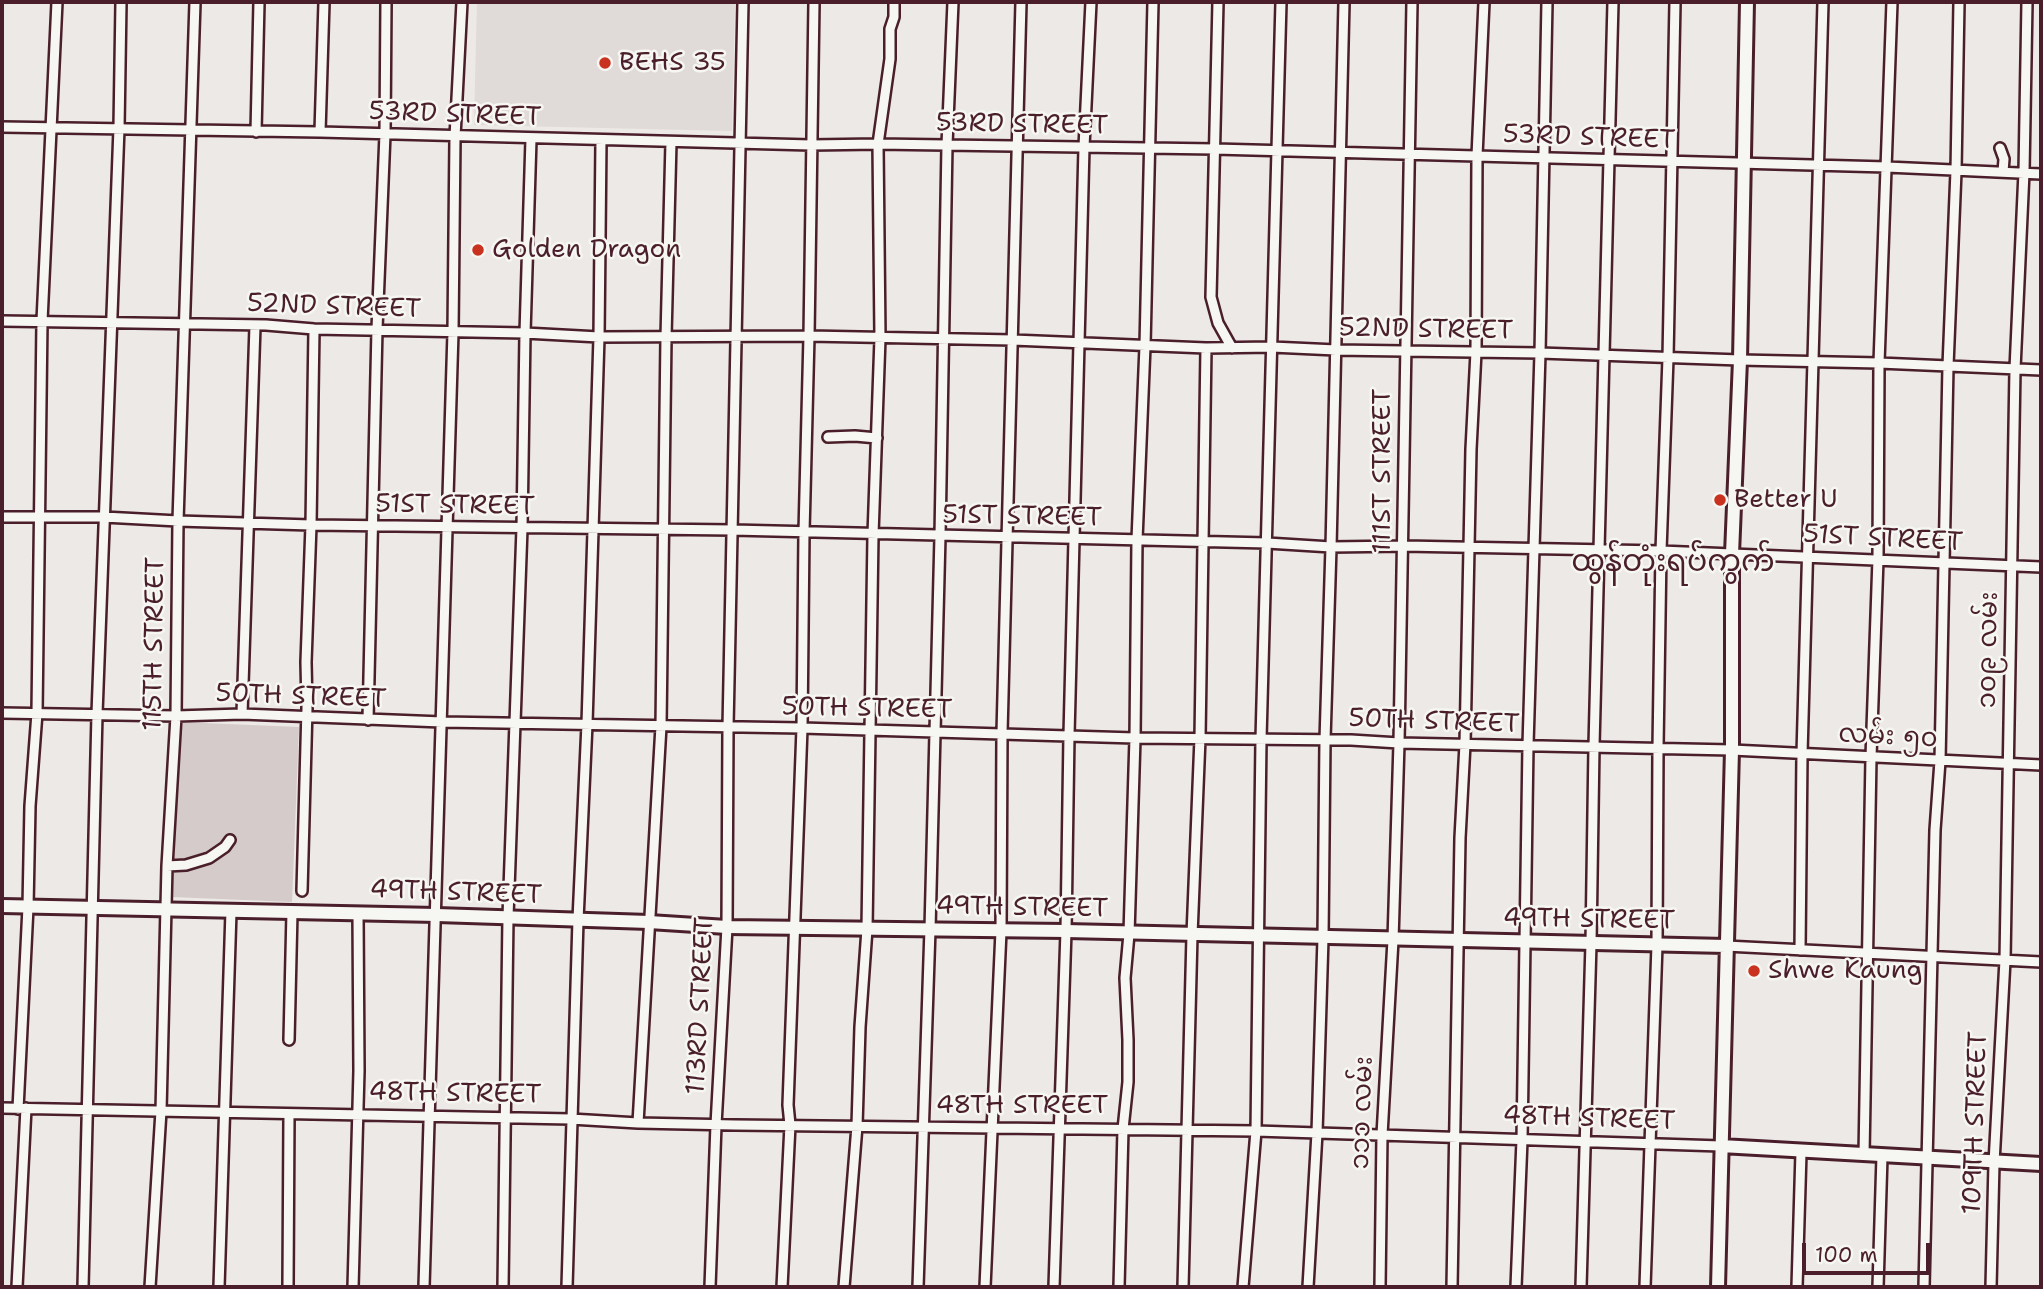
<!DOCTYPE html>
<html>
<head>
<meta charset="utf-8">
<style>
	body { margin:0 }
	#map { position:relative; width:2043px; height:1289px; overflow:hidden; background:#ece9e6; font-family:"Shantell Sans",sans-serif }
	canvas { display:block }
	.frame { position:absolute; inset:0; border:4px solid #4a1f2b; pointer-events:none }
	.scale { position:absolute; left:1802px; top:1243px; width:128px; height:32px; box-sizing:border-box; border:4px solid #4a1f2b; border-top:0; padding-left:9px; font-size:21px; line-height:24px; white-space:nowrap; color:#4a1f2b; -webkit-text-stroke:5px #f6f6f2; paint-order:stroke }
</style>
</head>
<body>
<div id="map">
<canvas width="2043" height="1289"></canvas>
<div class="frame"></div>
<div class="scale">100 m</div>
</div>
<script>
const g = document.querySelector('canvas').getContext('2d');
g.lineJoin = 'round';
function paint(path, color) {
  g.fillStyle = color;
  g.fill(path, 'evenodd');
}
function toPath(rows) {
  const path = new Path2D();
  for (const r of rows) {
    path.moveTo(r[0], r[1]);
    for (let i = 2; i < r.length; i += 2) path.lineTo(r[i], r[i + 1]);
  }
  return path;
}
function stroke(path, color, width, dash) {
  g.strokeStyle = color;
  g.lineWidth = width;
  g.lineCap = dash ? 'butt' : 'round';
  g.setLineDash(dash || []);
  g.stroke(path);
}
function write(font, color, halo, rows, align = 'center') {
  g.font = font + ' "Shantell Sans","Noto Sans Myanmar",sans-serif';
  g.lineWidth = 5;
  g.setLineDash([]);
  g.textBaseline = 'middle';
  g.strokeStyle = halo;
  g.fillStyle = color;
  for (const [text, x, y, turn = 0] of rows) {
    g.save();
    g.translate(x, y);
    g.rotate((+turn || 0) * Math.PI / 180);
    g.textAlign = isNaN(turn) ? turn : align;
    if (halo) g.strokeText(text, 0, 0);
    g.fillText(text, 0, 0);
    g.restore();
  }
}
paint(toPath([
	[477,2,735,2,732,131,474,125]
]), '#e0dad8');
paint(toPath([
	[179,722,299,727,292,902,172,897]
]), '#d4cbca');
const street = toPath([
	[1218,2,1211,297,1218,323,1232,348],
	[2,127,320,132,811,145,878,144,1215,149,1887,167,2041,174],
	[256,132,259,2],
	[320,132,324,2],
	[2000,148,2004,159,2003,172],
	[2,321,266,325,314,329,525,333,599,337,809,336,1013,340,1206,348,1272,347,1336,350,1540,353,1740,360,1879,363,2041,370],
	[828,437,855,436,877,438],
	[2,517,104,517,178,521,311,525,733,530,1267,543,1331,547,1404,546,1661,551,2041,567],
	[2,713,176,716,242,714,442,722,802,728,1135,738,1351,740,1399,743,1732,750,2041,765],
	[242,714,255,326],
	[368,720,377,329,385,134,386,2],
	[167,866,186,865,209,858,225,847,230,840],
	[302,891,307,708,306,662,311,525,314,329],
	[1726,946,2041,962],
	[1800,950,1802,754,1823,2],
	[289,1040,292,912],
	[2,1108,571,1119,638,1123,735,1125,1256,1131,1721,1146],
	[18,1109,28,907,30,806,37,713,42,321,57,2],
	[638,1123,661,726,666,337,671,142],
	[1864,1155,1871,757,1878,559,1879,363,1892,2],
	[17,1287,26,1108],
	[83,1287,97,714,119,128,121,2],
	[150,1287,161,1111,167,866,176,716,178,521,195,2],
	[219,1287,231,911],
	[288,1287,289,1114],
	[353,1287,359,1071,358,913],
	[424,1287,453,332,455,137,462,2],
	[503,1287,508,917,522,528,525,333,531,139],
	[567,1287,578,920,587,724,599,337,601,140],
	[710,1287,716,1125,727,927,728,727,743,2],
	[782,1287,790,1125,788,1105,802,728,804,532,809,336,814,2],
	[844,1287,857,1126,860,1027,867,929,873,535,880,338,878,144,890,59,890,29,894,17,894,2],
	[918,1287,930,929,940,536,947,145,953,2],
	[985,1287,1001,931,1002,733,1021,2],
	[1054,1287,1066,931,1069,735,1084,147,1091,2],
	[1119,1287,1123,1129,1128,1082,1128,1040,1125,978,1129,934,1135,738,1137,540,1145,346,1153,2],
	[1183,1287,1192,935,1200,738,1206,348],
	[1243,1287,1256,1131,1261,739,1281,2],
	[1308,1287,1317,1133,1323,938,1325,740,1331,547,1344,2],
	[1380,1287,1382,1135,1393,940,1399,743,1412,2],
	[1452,1287,1460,838,1465,744,1471,449,1476,352,1477,156,1484,2],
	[1516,1287,1522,1140,1528,745,1540,353,1547,2],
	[1581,1287,1591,943,1594,746,1613,2],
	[1645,1287,1657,945,1658,748,1661,551,1668,358,1675,2],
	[1797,1287,1801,1152],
	[1878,1287,1882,1156],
	[1924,1287,1935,830,1940,761,1948,366,1956,171,1959,2],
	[1991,1287,1994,1163,2005,960,2015,369,2024,172,2027,2]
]);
const secondary = toPath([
	[2,906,437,915,649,922,727,927,1066,931,1726,946],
	[1721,1146,2041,1164],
	[1718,1287,1732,750,1732,554,1740,360,1747,2]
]);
stroke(street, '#4a1f2b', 14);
stroke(secondary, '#4a1f2b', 18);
stroke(street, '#f6f6f2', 9);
stroke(secondary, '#f6f6f2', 12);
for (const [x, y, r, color] of [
	[605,63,7,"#c8321e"],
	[478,250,7,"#c8321e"],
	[1720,500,7,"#c8321e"],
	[1754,971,7,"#c8321e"]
]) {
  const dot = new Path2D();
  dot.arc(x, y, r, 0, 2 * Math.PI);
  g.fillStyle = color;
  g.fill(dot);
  stroke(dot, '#f6f6f2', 2.5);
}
write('26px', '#4a1f2b', '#f6f6f2', [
	["BEHS 35",619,63],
	["Golden Dragon",492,250],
	["Better U",1734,500],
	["Shwe Kaung",1768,971]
], 'left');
write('26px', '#4a1f2b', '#f6f6f2', [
	["53RD STREET",455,115,2],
	["53RD STREET",1022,125,1],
	["53RD STREET",1589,138,2],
	["52ND STREET",334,307,2],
	["52ND STREET",1426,330,1],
	["111ST STREET",1383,471,-90],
	["51ST STREET",455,506,1],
	["51ST STREET",1022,517,1],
	["51ST STREET",1883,539,3],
	["115TH STREET",155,644,-89],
	["၁၀၉ လမ်း",1989,650,-89],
	["50TH STREET",301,697,2],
	["50TH STREET",867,709,1],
	["50TH STREET",1434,722,2],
	["လမ်း ၅၀",1888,737,3],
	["49TH STREET",456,893,2],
	["49TH STREET",1022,908,1],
	["49TH STREET",1589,920,1],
	["113RD STREET",701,1006,-87],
	["48TH STREET",455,1094,1],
	["48TH STREET",1022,1106],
	["၁၁၁ လမ်း",1363,1113,-88],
	["48TH STREET",1589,1119,2],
	["109TH STREET",1976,1123,-88]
]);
write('30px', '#4a1f2b', '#f6f6f2', [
	["ထွန်တုံးရပ်ကွက်",1673,563]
]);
</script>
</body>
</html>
